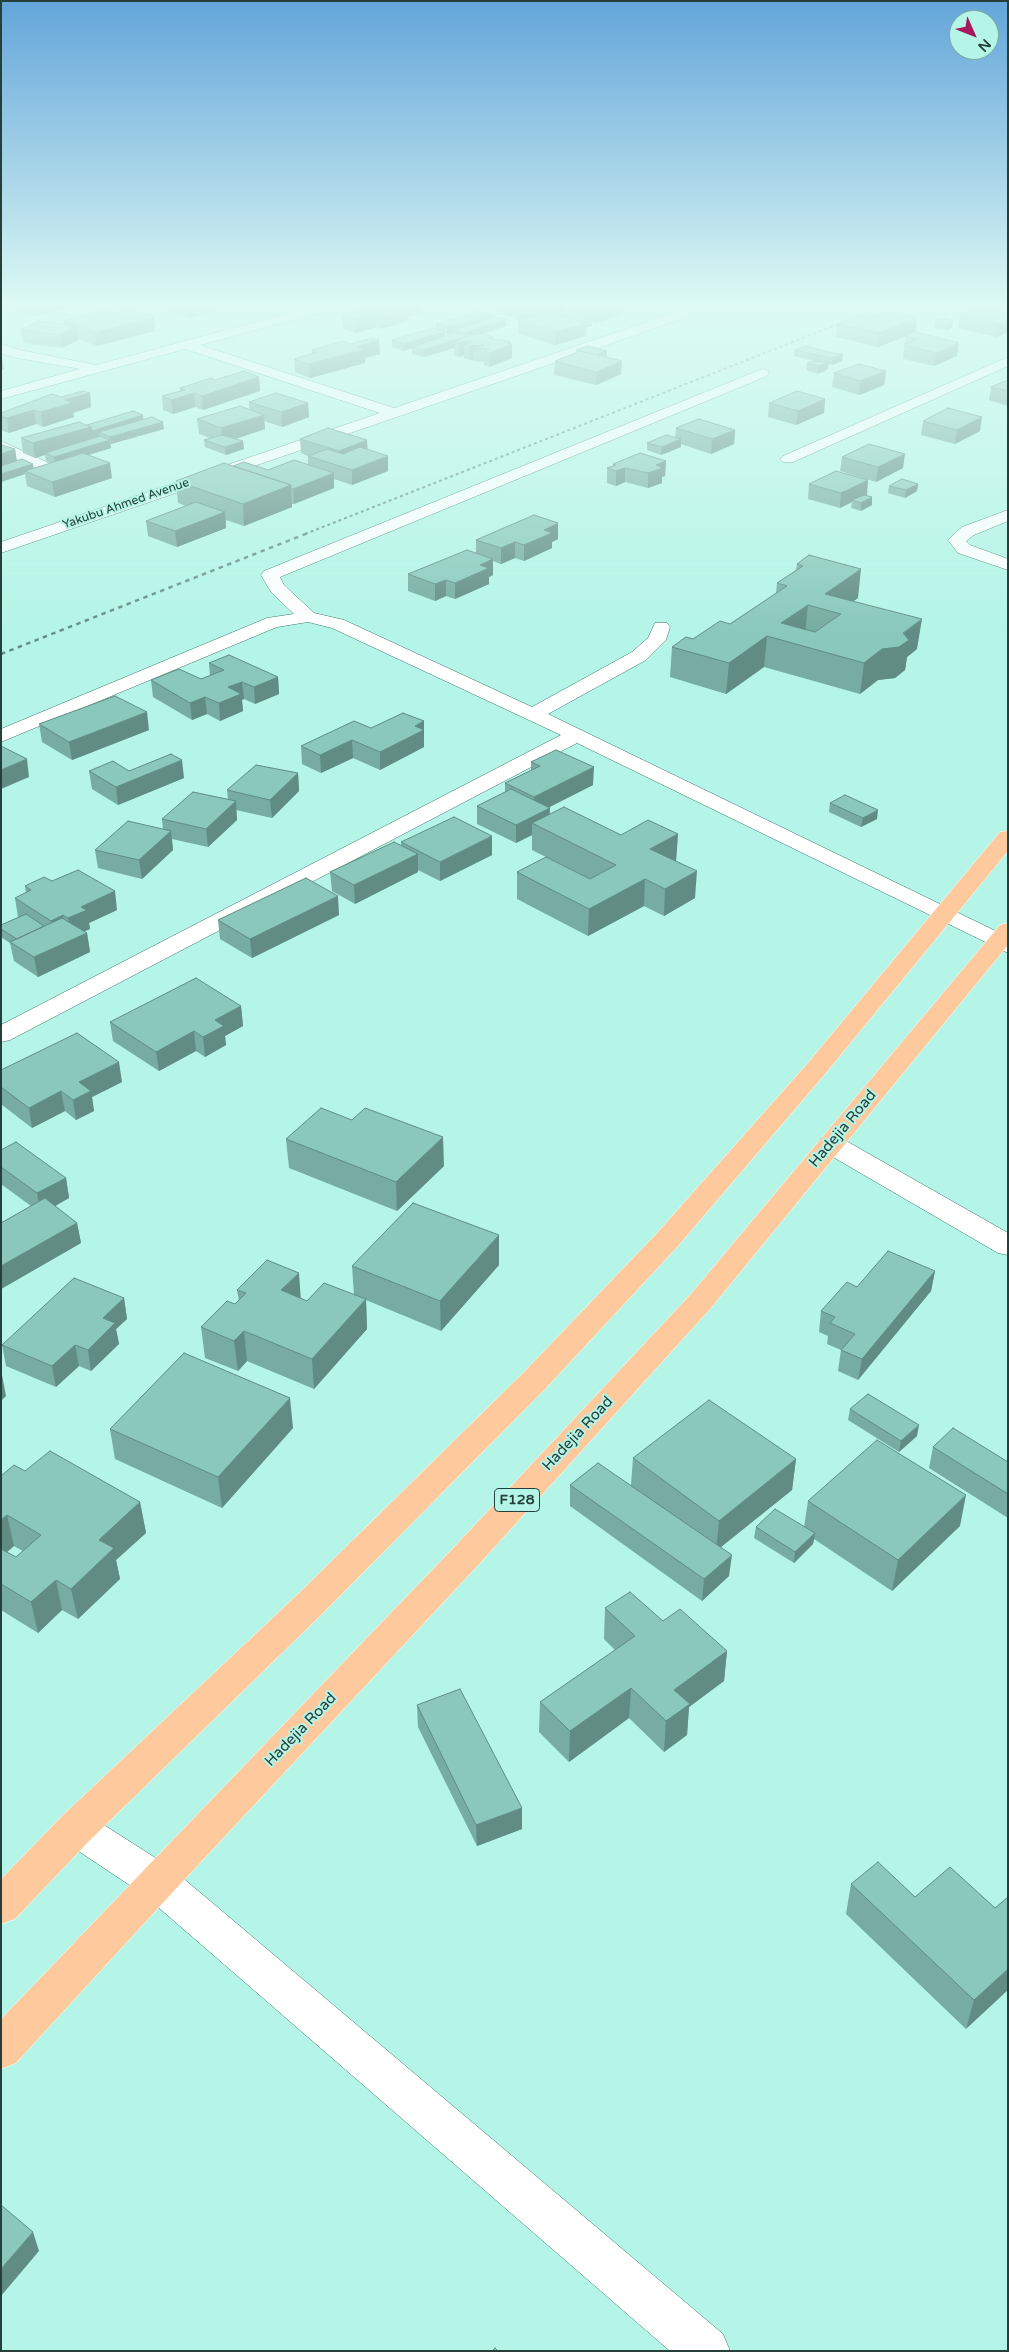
<!DOCTYPE html>
<html>
<head>
<meta charset="utf-8">
<style>
	body { margin:0 }
	#map { position:relative; width:1009px; height:2352px; overflow:hidden; background:#b4f5e7; font-family:"Varela Round",sans-serif }
	canvas { display:block }
	.frame { position:absolute; inset:0; border:2px solid #253f3a; pointer-events:none }
	.north { position:absolute; left:949px; top:10px; width:50px; height:50px; box-sizing:border-box; background:#b4f5e7; border:1px solid #7baca2; border-radius:50%; rotate:134deg; font-size:14px; font-weight:700; line-height:20px; text-align:center; color:#253f3a }
	.north::after { content:''; display:block; margin:auto; width:18px; height:22px; background:#a7195a; clip-path:polygon(50% 0,100% 100%,50% 72%,0 100%) }
</style>
</head>
<body>
<div id="map">
<canvas width="1009" height="2352"></canvas>
<div class="frame"></div>
<div class="north">N</div>
</div>
<script>
const g = document.querySelector('canvas').getContext('2d');
g.lineJoin = 'round';
function toPath(rows) {
  const path = new Path2D();
  for (const r of rows) {
    path.moveTo(r[0], r[1]);
    for (let i = 2; i < r.length; i += 2) path.lineTo(r[i], r[i + 1]);
  }
  return path;
}
function stroke(path, color, width, dash) {
  g.strokeStyle = color;
  g.lineWidth = width;
  g.lineCap = dash ? 'butt' : 'round';
  g.setLineDash(dash || []);
  g.stroke(path);
}
function paint(path, color) {
  g.fillStyle = color;
  g.fill(path, 'evenodd');
}
function write(font, color, halo, rows, align = 'center') {
  g.font = font + ' "Varela Round",sans-serif';
  g.lineWidth = 4;
  g.setLineDash([]);
  g.textBaseline = 'middle';
  g.strokeStyle = halo;
  g.fillStyle = color;
  for (const [text, x, y, turn = 0] of rows) {
    g.save();
    g.translate(x, y);
    g.rotate((+turn || 0) * Math.PI / 180);
    g.textAlign = isNaN(turn) ? turn : align;
    if (halo) g.strokeText(text, 0, 0);
    g.fillText(text, 0, 0);
    g.restore();
  }
}
const minor = toPath([
	[315,306,335,306,334,309,200,345,394,408,694,306,712,306,711,309,1,553,1,542,380,413,185,349,1,399,1,391,80,369,12,357,1,353,1,344,20,350,96,365,315,306],
	[1008,357,1008,366,793,462,783,462,780,459,783,456,1008,357],
	[762,369,767,370,769,373,767,376,280,577,284,585,314,613,344,620,532,707,632,652,648,638,655,623,667,623,670,627,666,640,646,660,548,714,1008,937,1008,953,577,743,10,1040,1,1042,1,1025,561,735,332,628,308,622,277,627,1,742,1,729,267,618,294,614,271,592,261,575,264,571,762,369],
	[1,441,51,464,53,467,51,470,39,470,1,452,1,441],
	[1008,510,1008,521,974,535,966,541,970,545,1008,559,1008,570,958,553,948,540,962,527,1008,510],
	[831,1136,841,1138,1008,1233,1008,1255,998,1253,821,1150,818,1144,821,1138,831,1136],
	[76,1811,90,1816,171,1868,723,2334,730,2351,670,2351,143,1894,62,1840,57,1828,62,1816,76,1811]
]);
const major = toPath([
	[1008,831,1008,851,825,1074,678,1246,547,1387,322,1614,90,1840,15,1919,1,1924,1,1879,62,1816,298,1594,525,1371,658,1232,807,1064,1000,832,1008,831],
	[1008,923,1008,945,710,1309,481,1562,171,1894,16,2063,1,2069,1,2019,457,1544,690,1295,1000,925,1008,923]
]);
stroke(minor, '#37766b', 1);
stroke(major, '#fff', 1);
paint(minor, '#fff');
paint(major, '#feca9d');
stroke(toPath([
	[305,534,884,306]
]), '#648f86', 2, [3, 3]);
stroke(toPath([
	[1,654,308,533]
]), '#648f86', 2.5, [4.5, 4.5]);
paint(toPath([
	[14,306,75,306,33,317,15,310],
	[171,306,229,306,190,318,171,312],
	[373,306,423,313,408,317,408,321,381,329,376,327,356,333,343,329,342,316],
	[505,306,624,306,624,313,595,323,592,322,592,326,587,327,586,336,555,345,518,334,518,320,515,320,515,315,509,317,499,314,499,307],
	[564,308,571,309,571,314,559,314,555,313,564,311],
	[982,311,1008,313,1008,332,996,337,958,328,960,315],
	[493,315,493,317,506,326,482,334,493,337,493,339,511,344,512,358,490,367,484,365,484,362,473,361,473,360,470,360,464,358,464,355,459,357,454,355,454,348,424,357,412,354,412,348,403,351,392,347,392,340,436,329,436,324],
	[454,332,454,333,445,336,445,333,447,334],
	[917,318,916,332,878,347,836,337,837,324],
	[64,321,155,331,97,346,78,339,78,340,62,348,23,343,21,330,64,325],
	[935,321,953,321,952,328,947,330,934,328],
	[915,332,957,356,934,366,903,359,905,336],
	[379,340,380,354,365,358,365,363,310,378,295,372,294,359,312,353,312,350],
	[576,350,607,351,607,357,621,374,596,385,554,375,555,361,576,353],
	[795,350,843,354,842,361,832,365,828,364,828,369,818,374,806,370,807,363,814,361,794,356],
	[886,371,884,385,859,395,832,387,834,373],
	[259,377,260,391,203,410,195,407,173,414,163,410,162,396,180,391,180,388,215,380],
	[1008,380,1008,406,989,400,991,387],
	[90,393,91,407,73,413,74,417,43,427,36,424,9,433,1,430,1,413,61,397],
	[825,399,824,413,796,425,768,417,769,403],
	[249,402,308,403,309,417,282,427,264,421,265,429,235,439,244,449,226,455,205,447,204,440,210,438,199,434,197,419,249,410],
	[143,419,164,429,110,444,111,448,88,455,112,478,55,497,27,486,25,474,1,482,15,449,17,461,33,468,51,463,46,461,45,455,35,458,23,453,21,438,87,425],
	[923,421,980,431,955,444,921,435],
	[676,428,735,430,734,444,711,454,681,444,681,447,661,455,647,450,647,443,675,438],
	[300,439,367,450,388,471,352,485,334,479,334,488,294,504,292,504,292,507,244,526,226,520,226,528,177,547,148,536,146,521,186,506,178,503,176,481,233,466,268,470,308,465,308,456,301,453],
	[842,457,903,468,876,482,840,471],
	[666,461,665,476,662,477,662,483,648,488,625,482,616,486,607,483,607,468,612,467,613,464],
	[809,484,867,495,872,505,861,511,851,508,852,502,840,508,808,499],
	[918,484,917,491,905,498,888,493,889,486],
	[558,539,552,542,552,548,524,561,515,558,501,564,493,561,493,575,489,577,489,584,455,599,446,596,435,601,408,591,408,574,476,553,476,540],
	[809,555,858,598,853,601,917,649,907,657,905,670,895,678,878,680,860,694,764,667,726,694,670,677,672,647,730,624,776,593,777,583,796,570,797,564],
	[209,663,278,677,279,694,255,704,244,699,242,700,243,711,220,721,207,714,192,720,153,697,151,680,201,679,210,676],
	[424,721,424,747,380,770,353,758,321,773,302,764,301,746,371,728],
	[39,724,149,730,72,760,42,742],
	[531,762,593,785,549,807,550,808,549,815,621,835,678,834,676,861,695,898,664,916,644,906,588,936,517,899,517,872,580,874,532,850,532,835,516,843,477,824,477,806,505,792,505,783,531,771],
	[89,771,129,771,184,778,118,805,92,789],
	[298,773,299,791,272,818,236,810,237,820,208,847,172,839,173,850,142,879,98,868,95,850,163,830,162,819,228,800,227,790],
	[830,803,877,819,861,827,829,812],
	[401,842,492,855,440,881,418,870,418,872,355,904,332,891,330,872,401,845],
	[52,881,117,910,89,923,90,929,84,931,87,933,90,952,38,977,14,961,10,943,1,937,1,925,19,917,18,917,15,898,26,893,25,886],
	[339,915,252,958,220,939,218,920],
	[241,1006,243,1026,225,1036,226,1045,205,1057,196,1051,159,1071,113,1041,110,1022],
	[1,1070,122,1082,92,1097,94,1111,76,1120,65,1111,32,1128,1,1104],
	[352,1120,444,1166,397,1211,289,1168,286,1139],
	[1,1150,66,1178,69,1198,55,1206,77,1223,81,1243,1,1289,1,1223,31,1206,1,1184],
	[499,1265,441,1331,366,1300,367,1329,314,1389,247,1361,238,1371,205,1358,201,1327,235,1304,239,1301,237,1290,301,1298,307,1301,354,1295,352,1266],
	[935,1271,931,1291,858,1380,838,1371,841,1350,827,1344,828,1336,819,1332,821,1311,857,1287],
	[124,1298,127,1319,116,1329,119,1344,91,1371,79,1366,56,1387,6,1366,2,1345],
	[850,1409,917,1436,899,1452,848,1420],
	[293,1428,222,1508,115,1459,110,1429],
	[933,1447,1008,1462,1008,1518,929,1468],
	[633,1458,796,1459,792,1490,721,1547,729,1576,702,1601,570,1506,570,1485,631,1485],
	[25,1471,140,1502,146,1533,116,1560,120,1579,78,1619,62,1610,38,1633,1,1610,1,1476],
	[14,1546,23,1551,16,1557,7,1552],
	[808,1501,960,1526,892,1591,814,1539,813,1544,794,1563,754,1538,756,1527,804,1527],
	[605,1608,663,1621,727,1651,724,1681,689,1707,687,1735,664,1752,629,1718,569,1762,539,1732,540,1702,615,1650,604,1639],
	[417,1705,522,1808,522,1829,477,1846,418,1727],
	[851,1884,915,1897,995,1908,1008,1897,966,2029,846,1914]
]), '#76aca1');
paint(toPath([
	[32,306,75,306,33,317],
	[188,306,229,306,190,318],
	[403,306,422,306,423,313,408,317,408,321,381,329,381,316],
	[524,306,546,306,515,313,515,315,509,317,509,310],
	[558,306,564,306,564,311,524,322,524,316],
	[609,306,624,306,624,313,595,323,595,310],
	[375,314,376,327,356,333,355,320],
	[493,315,493,322,454,330,454,332,447,334,447,327],
	[154,317,155,331,97,346,95,333],
	[917,318,916,332,878,347,879,333],
	[506,319,506,326,467,339,467,346,464,345,464,355,459,357,459,343,454,342,454,348,424,357,424,350,465,337,465,333],
	[592,319,592,326,587,327,586,336,555,345,556,332,577,323],
	[1008,320,1008,332,996,337,998,324],
	[953,321,952,328,947,330,948,323],
	[76,326,78,340,62,348,60,335],
	[445,332,445,338,412,347,412,348,403,351,403,344],
	[379,340,380,354,365,358,365,363,310,378,309,364,356,347],
	[511,342,511,345,512,344,512,358,490,367,490,353,507,343],
	[959,343,957,356,934,366,936,353],
	[484,345,473,348,473,360,470,360,470,346],
	[607,351,607,358,595,355],
	[843,354,842,361,832,365,832,358],
	[1,356,2,356,4,369,1,370],
	[622,361,621,374,596,385,596,372],
	[829,362,828,369,818,374,818,366],
	[886,371,884,385,859,395,860,381],
	[259,377,260,391,203,410,202,396],
	[90,393,91,407,73,413,74,417,43,427,41,412,65,400],
	[194,393,195,407,173,414,171,400],
	[825,399,824,413,796,425,798,411],
	[308,403,309,417,282,427,281,412],
	[34,410,36,424,9,433,7,418],
	[143,415,144,423,99,432,99,436,92,438,93,441,45,453,45,455,35,458,33,443,91,427],
	[264,415,265,429,223,443,221,428],
	[982,417,980,431,955,444,957,430],
	[163,422,164,429,111,444,110,437],
	[735,430,734,444,711,454,712,439],
	[681,439,681,447,661,455,662,447],
	[110,440,111,448,55,465,54,457],
	[367,440,368,455,340,465,339,451],
	[243,441,244,449,226,455,225,447],
	[15,449,17,464,1,469,1,454],
	[905,454,903,468,876,482,878,467],
	[388,456,388,471,352,485,352,470],
	[666,461,665,476,662,477,662,483,648,488,648,473,656,465],
	[110,463,112,478,55,497,52,482],
	[33,464,34,472,25,471,25,474,1,482,1,474],
	[625,468,625,482,616,486,616,471],
	[334,473,334,488,294,504,293,489],
	[868,480,867,495,852,500,852,502,840,508,841,493],
	[918,484,917,491,905,498,906,490],
	[291,485,292,507,244,526,243,504],
	[872,497,872,505,861,511,861,503],
	[225,512,226,528,177,547,175,531],
	[558,523,558,539,552,542,552,548,524,561,524,545,544,530],
	[515,542,515,558,501,564,501,548],
	[493,559,493,575,489,577,489,584,455,599,455,583,480,565],
	[861,569,858,598,837,613,825,594],
	[446,580,446,596,435,601,435,584],
	[808,605,805,634,781,623],
	[922,619,917,649,907,657,905,670,895,678,878,680,860,694,864,663],
	[767,636,764,667,726,694,729,663],
	[278,677,279,694,255,704,254,687],
	[242,682,244,699,242,700,243,711,220,721,219,703,228,687],
	[205,697,207,714,192,720,190,703],
	[147,712,149,730,72,760,69,742],
	[424,721,424,747,380,770,380,752,415,726],
	[352,740,353,758,321,773,320,755],
	[27,759,29,777,1,789,1,770],
	[182,760,184,778,118,805,116,787],
	[594,767,593,785,534,815,534,797],
	[298,773,299,791,272,818,270,800],
	[236,801,237,820,208,847,206,829],
	[550,808,549,826,532,823,532,835,516,843,516,825],
	[878,810,877,819,861,827,863,818],
	[171,831,173,850,142,879,139,860],
	[678,834,676,861,649,876,650,849],
	[492,836,492,855,440,881,440,862],
	[418,854,418,872,355,904,354,885],
	[697,871,695,898,664,916,665,889],
	[645,879,644,906,588,936,589,909],
	[115,891,117,910,89,923,90,929,71,937,68,918,81,907],
	[338,896,339,915,252,958,250,939],
	[63,915,66,934,54,940,51,921],
	[87,933,90,952,38,977,34,957],
	[241,1006,243,1026,225,1036,226,1045,205,1057,203,1037,215,1020],
	[194,1031,196,1051,159,1071,156,1052],
	[119,1062,122,1082,92,1097,94,1111,76,1120,73,1100,79,1082],
	[61,1091,65,1111,32,1128,29,1108],
	[443,1137,444,1166,397,1211,396,1182],
	[66,1178,69,1198,41,1214,37,1193],
	[77,1223,81,1243,1,1289,1,1266],
	[499,1235,499,1265,441,1331,440,1301],
	[935,1271,931,1291,858,1380,862,1359],
	[299,1273,301,1302,281,1290],
	[124,1298,127,1319,116,1329,119,1344,91,1371,88,1350,103,1318],
	[366,1299,367,1329,314,1389,312,1359],
	[244,1331,247,1361,238,1371,234,1341],
	[75,1345,79,1366,56,1387,52,1366],
	[1,1375,2,1375,6,1396,1,1401],
	[290,1398,293,1428,222,1508,218,1477],
	[919,1425,917,1436,899,1452,901,1441],
	[796,1459,792,1490,716,1551,719,1521],
	[966,1495,960,1526,892,1591,898,1560],
	[140,1502,146,1533,116,1560,120,1579,78,1619,71,1589,99,1540],
	[7,1515,14,1546,1,1557,1,1520],
	[815,1533,813,1544,794,1563,795,1552],
	[732,1555,729,1576,702,1601,704,1579],
	[56,1580,62,1610,38,1633,31,1602],
	[727,1651,724,1681,689,1707,687,1735,664,1752,666,1721,674,1690],
	[631,1688,629,1718,569,1762,570,1731],
	[522,1808,522,1829,477,1846,476,1825],
	[1008,1969,1008,1990,966,2029,974,2000],
	[33,2232,39,2251,1,2296,1,2269]
]), '#608c83');
const building = toPath([
	[373,306,403,306,402,306,407,308,381,316,375,314,355,320,342,316,373,306],
	[505,306,524,306,509,310,499,307,505,306],
	[540,306,558,306,524,316,515,313,540,306],
	[579,306,609,306,595,310,579,306],
	[989,308,1008,313,1008,320,998,324,960,315,973,309,982,311,989,308],
	[130,309,154,317,95,333,64,321,105,310,113,313,130,309],
	[479,311,493,315,447,327,436,324,479,311],
	[549,311,587,323,556,332,518,320,549,311],
	[887,311,917,318,879,333,837,324,862,314,872,317,887,311],
	[565,312,592,319,583,322,559,314,565,312],
	[495,317,506,319,465,333,454,330,495,317],
	[942,318,953,321,948,323,935,321,942,318],
	[38,321,76,326,60,335,21,330,38,321],
	[434,328,445,332,403,344,392,340,434,328],
	[915,332,959,343,936,353,905,345,918,339,905,336,915,332],
	[455,333,467,336,424,350,412,347,455,333],
	[473,334,486,334,493,337,489,338,496,340,500,339,511,342,507,343,512,344,490,353,484,351,489,349,473,348,484,345,470,346,464,345,472,342,467,341,459,343,454,342,473,334],
	[372,338,379,340,356,347,364,350,309,364,294,359,317,352,312,350,343,341,351,344,372,338],
	[588,346,607,351,596,355,576,350,588,346],
	[805,346,834,353,843,354,832,358,795,350,805,346],
	[580,351,622,361,596,372,555,361,580,351],
	[814,361,829,362,818,366,807,363,814,361],
	[859,364,886,371,860,381,834,373,859,364],
	[244,371,259,377,202,396,194,393,171,400,162,396,185,390,180,388,211,378,215,380,244,371],
	[1008,380,1008,391,991,387,1008,380],
	[83,391,90,393,65,400,72,403,41,412,34,410,7,418,1,416,1,413,52,394,61,397,83,391],
	[797,391,825,399,798,411,769,403,797,391],
	[276,393,308,403,281,412,249,402,276,393],
	[240,406,264,415,221,428,197,419,240,406],
	[948,408,982,417,957,430,923,421,948,408],
	[133,411,143,415,92,431,91,427,87,425,133,411],
	[152,417,163,422,110,437,99,432,152,417],
	[699,419,735,430,712,439,676,428,699,419],
	[79,422,91,427,33,443,21,438,79,422],
	[328,428,367,440,339,451,300,439,328,428],
	[222,435,243,441,225,447,204,440,222,435],
	[666,435,681,439,662,447,647,443,666,435],
	[100,436,110,440,54,457,45,453,100,436],
	[869,444,905,454,878,467,842,457,869,444],
	[1,445,2,445,15,449,1,454,1,445],
	[360,447,388,456,352,470,308,456,327,449,343,454,360,447],
	[83,453,110,463,52,482,25,471,83,453],
	[640,453,666,461,656,465,663,468,648,473,625,468,616,471,607,468,616,465,613,464,640,453],
	[22,459,33,464,1,474,1,466,22,459],
	[294,460,334,473,293,489,291,489,291,485,233,466,244,462,268,470,294,460],
	[224,463,291,485,243,504,176,481,224,463],
	[836,471,868,480,841,493,809,484,836,471],
	[902,479,918,484,906,490,889,486,902,479],
	[864,495,872,497,861,503,852,500,864,495],
	[196,502,225,512,175,531,146,521,196,502],
	[534,515,558,523,544,530,552,533,524,545,515,542,501,548,476,540,534,515],
	[467,550,493,559,480,565,489,568,455,583,446,580,435,584,408,574,467,550],
	[809,555,861,569,825,594,922,619,903,633,909,640,899,647,882,649,864,663,767,636,729,663,672,647,686,637,693,639,720,621,730,624,787,586,777,583,803,566,797,564,809,555],
	[808,605,841,614,815,632,781,623,808,605],
	[229,655,278,677,254,687,242,682,228,687,241,694,219,703,205,697,190,703,151,680,179,669,201,679,224,670,209,663,229,655],
	[115,696,147,712,69,742,39,724,115,696],
	[403,713,424,721,415,726,424,730,380,752,352,740,320,755,301,746,354,721,371,728,403,713],
	[1,746,27,759,1,770,1,746],
	[556,750,594,767,534,797,505,783,540,766,531,762,556,750],
	[171,754,182,760,116,787,89,771,113,761,129,771,171,754],
	[256,765,298,773,270,800,227,790,256,765],
	[511,789,550,808,516,825,477,806,511,789],
	[193,792,236,801,206,829,162,819,193,792],
	[845,795,878,810,863,818,830,803,845,795],
	[564,807,621,835,648,820,678,834,650,849,697,871,665,889,645,879,589,909,517,872,546,857,590,879,616,865,532,823,564,807],
	[454,817,492,836,440,862,401,842,454,817],
	[128,821,171,831,139,860,95,850,128,821],
	[394,842,418,854,354,885,330,872,394,842],
	[78,870,115,891,81,907,87,910,68,918,63,915,51,921,15,898,31,890,25,886,44,877,52,881,78,870],
	[306,878,338,896,250,939,218,920,306,878],
	[26,914,44,926,17,939,1,929,1,925,26,914],
	[62,918,87,933,34,957,10,942,62,918],
	[196,978,241,1006,215,1020,224,1026,203,1037,194,1031,156,1052,110,1022,196,978],
	[77,1033,119,1062,79,1082,91,1091,73,1100,61,1091,29,1108,1,1087,1,1070,77,1033],
	[321,1108,352,1120,365,1108,443,1137,396,1182,286,1139,321,1108],
	[16,1142,66,1178,37,1193,1,1167,1,1150,16,1142],
	[45,1198,77,1223,1,1266,1,1223,45,1198],
	[413,1203,499,1235,440,1301,352,1266,413,1203],
	[888,1251,935,1271,862,1359,841,1350,855,1334,830,1323,835,1317,821,1311,847,1282,857,1287,888,1251],
	[267,1260,299,1273,281,1290,307,1301,324,1283,366,1299,312,1359,244,1331,234,1341,201,1327,227,1301,235,1304,246,1293,237,1290,267,1260],
	[74,1278,124,1298,103,1318,115,1323,88,1350,75,1345,52,1366,2,1345,74,1278],
	[184,1353,290,1398,218,1477,110,1429,184,1353],
	[868,1394,919,1425,901,1441,850,1409,868,1394],
	[709,1400,796,1459,719,1521,633,1458,709,1400],
	[953,1428,1008,1462,1008,1494,933,1447,953,1428],
	[877,1440,966,1495,898,1560,808,1501,877,1440],
	[50,1451,140,1502,99,1540,114,1548,71,1589,56,1580,31,1602,1,1584,1,1549,16,1557,41,1535,7,1515,1,1520,1,1476,14,1465,25,1471,50,1451],
	[598,1463,732,1555,704,1579,570,1485,598,1463],
	[775,1509,815,1533,795,1552,756,1527,775,1509],
	[630,1592,663,1621,680,1609,727,1651,674,1690,690,1704,666,1721,631,1688,570,1731,540,1702,635,1636,605,1608,630,1592],
	[460,1689,522,1808,476,1825,417,1705,460,1689],
	[878,1862,915,1897,950,1867,995,1908,1008,1897,1008,1969,974,2000,851,1884,878,1862],
	[1,2205,33,2232,1,2269,1,2205],
	[495,2348,498,2351,492,2351,495,2348]
]);
paint(building, '#89c8bb');
stroke(building, '#608c83', 1);
const sky = g.createLinearGradient(0, 0, 0, 635);
sky.addColorStop(0, '#63a5da');
sky.addColorStop(0.48, '#ddfaf4');
sky.addColorStop(1, '#ddfaf400');
g.fillStyle = sky;
g.fillRect(0, 0, 1009, 635);
write('12px', '#253f3a', '#b4f5e7', [
	["Yakubu Ahmed Avenue",126,504,-19]
]);
for (const [x, y, w] of [
	[517,1500,45]
]) {
  const box = new Path2D();
  box.roundRect(x - w / 2, y - 11.5, w, 23, 4);
  g.fillStyle = '#b4f5e7';
  g.fill(box);
  stroke(box, '#253f3a', 1);
}
write('bold 14px', '#253f3a', null, [
	["F128",517,1500]
]);
write('15px', '#253f3a', '#b4f5e7', [
	["Hadejia Road",843,1129,-50],
	["Hadejia Road",578,1434,-47],
	["Hadejia Road",301,1730,-46]
]);
</script>
</body>
</html>
